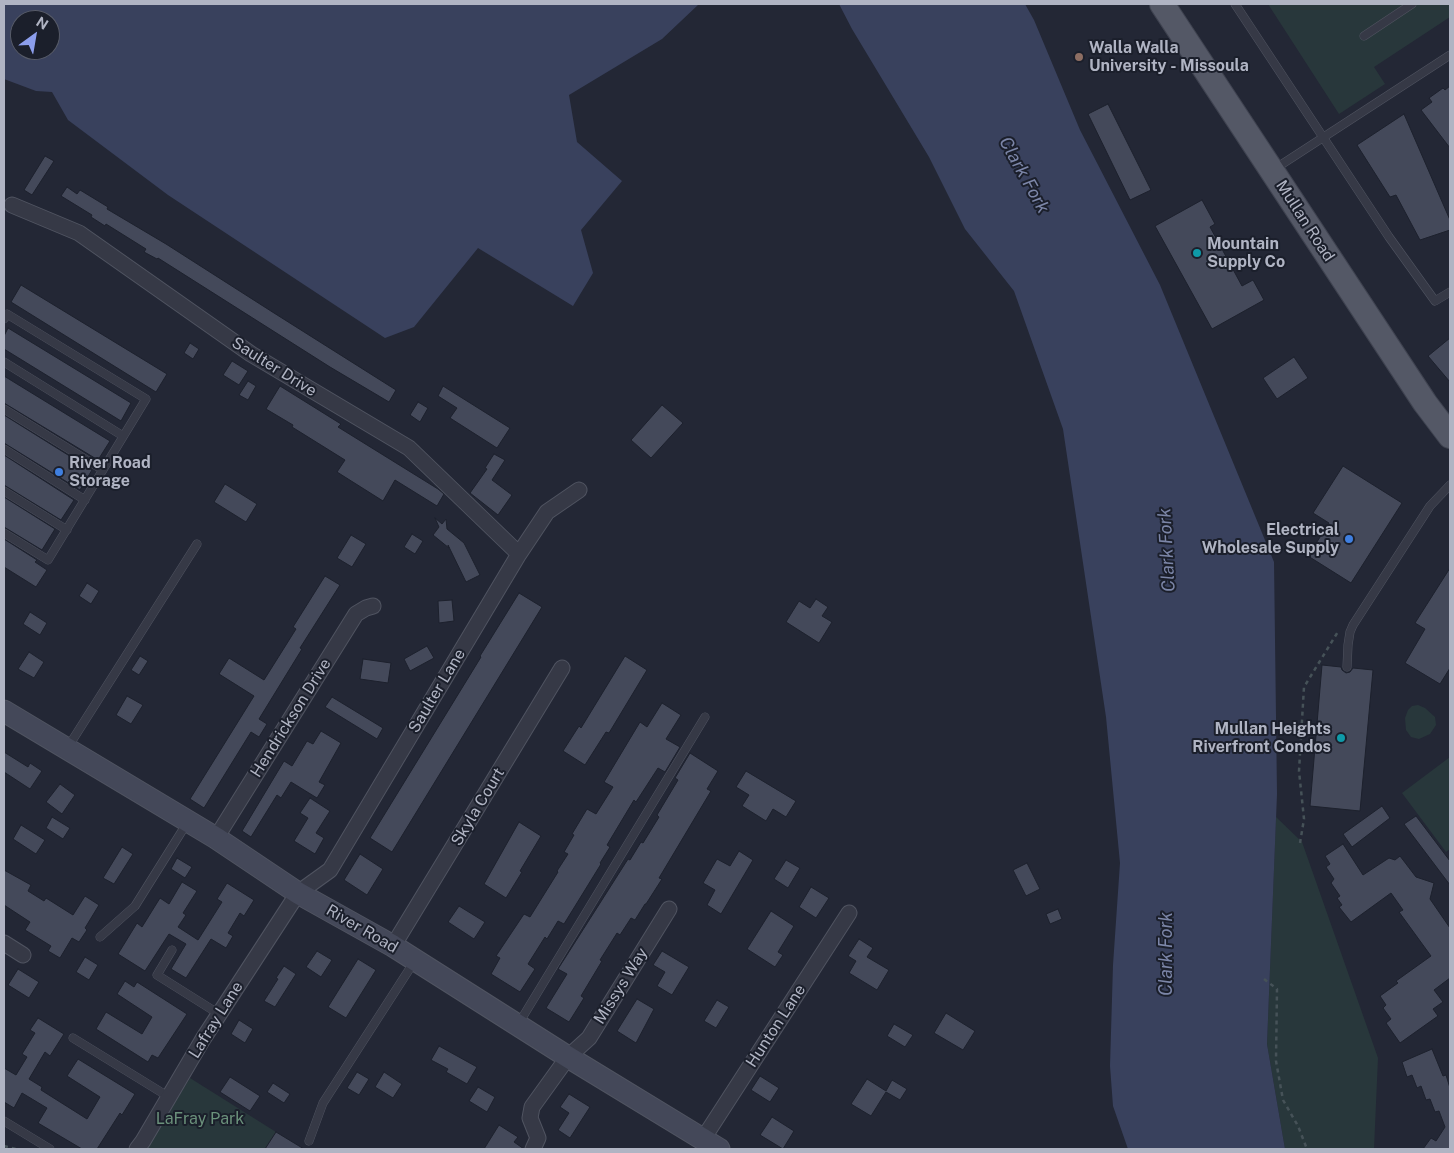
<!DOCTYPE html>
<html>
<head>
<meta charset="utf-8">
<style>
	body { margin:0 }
	#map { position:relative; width:1454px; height:1153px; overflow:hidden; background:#232735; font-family:"Public Sans",sans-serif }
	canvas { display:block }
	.frame { position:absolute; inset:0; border:5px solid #b0b4c3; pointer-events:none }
	.north { position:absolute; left:10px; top:10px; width:50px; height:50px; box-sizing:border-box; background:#1b1f2b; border:1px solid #575b68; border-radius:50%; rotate:32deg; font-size:14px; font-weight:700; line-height:20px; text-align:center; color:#b0b4c3 }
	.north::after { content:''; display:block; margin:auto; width:18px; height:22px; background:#8c9eec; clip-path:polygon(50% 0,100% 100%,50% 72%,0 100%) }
</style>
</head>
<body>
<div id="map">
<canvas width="1454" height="1153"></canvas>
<div class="frame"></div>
<div class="north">N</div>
</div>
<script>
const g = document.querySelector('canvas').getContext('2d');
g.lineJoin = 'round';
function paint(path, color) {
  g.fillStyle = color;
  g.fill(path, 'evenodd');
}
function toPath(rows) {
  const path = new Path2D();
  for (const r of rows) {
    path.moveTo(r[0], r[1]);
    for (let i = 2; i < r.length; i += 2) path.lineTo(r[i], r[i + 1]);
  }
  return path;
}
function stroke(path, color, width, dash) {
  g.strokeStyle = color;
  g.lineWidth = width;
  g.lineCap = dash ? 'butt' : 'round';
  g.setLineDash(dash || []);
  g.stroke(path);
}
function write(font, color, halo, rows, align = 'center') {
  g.font = font + ' "Public Sans",sans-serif';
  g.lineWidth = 4;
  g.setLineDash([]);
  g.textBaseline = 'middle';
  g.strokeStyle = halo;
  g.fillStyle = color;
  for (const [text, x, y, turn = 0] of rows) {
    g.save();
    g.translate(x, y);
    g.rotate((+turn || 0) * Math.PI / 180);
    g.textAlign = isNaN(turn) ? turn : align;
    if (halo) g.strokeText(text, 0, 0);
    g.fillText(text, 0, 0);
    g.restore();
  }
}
paint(toPath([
	[1268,4,1450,4,1450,17,1374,67,1385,84,1339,114],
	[1418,705,1425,708,1435,717,1436,725,1430,734,1419,739,1411,737,1406,730,1405,718,1408,710,1412,706],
	[1450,757,1450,849,1446,852,1402,793],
	[1276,817,1302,842,1378,1058,1374,1149,1285,1149,1267,1044],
	[190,1078,276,1132,265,1149,145,1149]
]), '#28373b');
paint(toPath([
	[4,4,699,4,662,39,569,95,577,142,622,181,581,230,593,273,573,306,478,248,414,327,385,338,168,195,68,120,52,92,36,91,4,79],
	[20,20,50,20,50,50,20,50],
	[839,4,1025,4,1034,20,1080,130,1160,285,1274,562,1277,794,1267,1044,1285,1149,1128,1149,1113,1106,1110,1066,1113,965,1120,863,1106,717,1063,429,1014,291,965,229,929,157,852,29]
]), '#39415d');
const building = toPath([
	[1450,86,1450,148,1421,110,1432,102,1429,98,1443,88,1445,90,1450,86],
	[1108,104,1151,190,1130,200,1088,114,1108,104],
	[1404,114,1450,220,1450,230,1420,240,1396,195,1390,197,1357,145,1404,114],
	[45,156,54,161,32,195,24,190,45,156],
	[67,187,77,194,80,190,108,207,107,209,166,244,274,313,396,390,389,402,330,367,158,258,157,259,144,252,146,249,106,224,105,226,91,217,92,215,61,196,67,187],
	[1202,200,1215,224,1210,227,1242,286,1253,280,1264,300,1212,329,1155,226,1202,200],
	[21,285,167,374,156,392,11,302,21,285],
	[8,328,131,403,121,421,4,349,4,336,8,328],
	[1450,338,1450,382,1428,356,1450,338],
	[190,343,199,349,193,359,184,353,190,343],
	[1294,357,1308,378,1277,399,1263,378,1294,357],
	[232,361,248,371,239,385,223,375,232,361],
	[4,376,110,441,98,460,4,403,4,376],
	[248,381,256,386,248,400,239,395,248,381],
	[280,386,341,424,338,427,438,489,444,494,437,506,395,480,383,501,337,472,345,460,292,427,293,425,266,409,280,386],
	[443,386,510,428,497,448,450,418,457,408,438,396,443,386],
	[418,402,428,408,420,422,410,415,418,402],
	[662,405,683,423,651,458,631,440,662,405],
	[4,415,92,470,80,490,4,443,4,415],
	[494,454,505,460,492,480,512,495,498,515,470,493,487,469,485,468,494,454],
	[4,455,74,500,61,520,4,485,4,455],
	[1343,466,1402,503,1351,583,1308,556,1329,523,1313,513,1343,466],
	[225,484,257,504,246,522,214,502,225,484],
	[4,497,55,529,42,550,4,527,4,497],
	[435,518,442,524,446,519,447,529,464,543,480,575,466,582,448,545,449,548,433,535,439,527,435,518],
	[412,534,423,541,415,554,404,547,412,534],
	[351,535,366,544,352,567,337,558,351,535],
	[4,539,37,560,35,562,47,570,36,587,4,567,4,539],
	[1450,568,1450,668,1440,684,1405,663,1425,629,1415,623,1450,568],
	[325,576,340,585,300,648,302,649,259,719,267,724,259,737,251,732,204,808,190,799,254,696,219,674,229,658,264,680,296,629,293,627,325,576],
	[87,583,99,591,91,604,79,596,87,583],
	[519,593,542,607,392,852,370,838,481,657,480,656,519,593],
	[816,599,828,607,822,616,832,622,819,643,786,622,799,601,810,608,816,599],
	[452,600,454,621,439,623,438,601,452,600],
	[30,612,47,623,40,635,23,624,30,612],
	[427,646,434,658,410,671,404,659,427,646],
	[29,652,44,662,34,678,18,669,29,652],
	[140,656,148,661,139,675,131,670,140,656],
	[625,656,647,670,609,733,606,732,585,765,563,751,579,726,581,728,625,656],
	[363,659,391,663,388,683,360,679,363,659],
	[1322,665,1341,667,1342,670,1346,673,1350,672,1353,668,1373,670,1360,811,1310,806,1322,665],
	[127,696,143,705,131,724,116,715,127,696],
	[332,697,383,728,377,739,325,707,332,697],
	[662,703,681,715,666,739,680,747,665,772,658,768,636,802,634,800,607,845,610,847,600,863,601,864,564,924,558,921,547,939,545,937,528,964,535,969,520,992,491,974,500,958,496,956,524,914,530,917,558,872,557,871,568,854,564,852,574,835,572,834,587,809,596,814,613,787,604,782,640,722,647,727,662,703],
	[321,731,341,743,319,782,325,785,317,798,291,782,281,798,277,795,251,837,242,831,284,761,292,766,307,741,313,744,321,731],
	[4,752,28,767,30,763,42,771,30,789,4,772,4,752],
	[690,753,718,771,707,789,711,791,659,878,662,879,646,904,645,904,635,920,631,918,620,935,617,933,600,960,602,961,581,996,584,998,569,1022,546,1008,567,974,558,969,628,859,630,860,641,842,643,843,659,817,657,815,678,780,675,778,690,753],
	[746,771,796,801,786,817,773,809,766,821,742,806,749,795,736,787,746,771],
	[60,784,75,795,62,814,46,802,60,784],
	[310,798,330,811,316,833,324,838,315,854,294,841,308,818,300,813,310,798],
	[1382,806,1390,818,1352,847,1343,834,1382,806],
	[1416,816,1450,861,1450,885,1404,824,1416,816],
	[52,817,70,828,63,839,46,828,52,817],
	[519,822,541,836,520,871,522,872,506,898,484,884,519,822],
	[21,825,45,840,36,854,13,839,21,825],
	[1343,844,1363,875,1389,858,1395,860,1400,856,1416,877,1434,883,1430,899,1450,928,1450,978,1434,990,1443,1002,1433,1009,1438,1016,1400,1043,1386,1023,1391,1019,1383,1008,1386,1005,1380,996,1398,983,1396,981,1431,956,1399,912,1403,910,1391,893,1351,922,1339,907,1342,905,1337,898,1340,896,1331,883,1334,879,1326,867,1330,864,1325,856,1343,844],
	[122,847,133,854,114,884,103,878,122,847],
	[739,851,753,860,721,914,707,905,715,890,703,883,717,859,730,866,739,851],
	[360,854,383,869,367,895,344,880,360,854],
	[177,858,192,867,185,878,171,869,177,858],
	[786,860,800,868,788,888,774,879,786,860],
	[1027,863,1040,889,1026,896,1013,870,1027,863],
	[4,870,31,885,28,891,44,901,46,898,73,915,85,896,99,905,85,928,87,930,79,942,72,938,60,958,48,951,51,946,25,930,30,922,4,905,4,870],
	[182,882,197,891,183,913,186,915,178,927,198,940,222,902,217,899,227,883,254,900,244,916,240,913,228,933,233,936,226,948,211,939,186,978,171,969,186,944,169,934,145,971,118,954,137,923,142,927,160,898,169,904,182,882],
	[811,887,829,898,816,918,799,907,811,887],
	[459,906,485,922,474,939,448,922,459,906],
	[1058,909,1062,919,1050,924,1046,914,1058,909],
	[771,911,794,926,778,952,783,955,775,967,747,949,771,911],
	[859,939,873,948,867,957,889,970,877,990,849,973,856,961,848,956,859,939],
	[317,951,332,960,321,977,306,967,317,951],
	[662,951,689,967,672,995,657,986,665,972,653,965,662,951],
	[85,957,98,965,89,980,76,972,85,957],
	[358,959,376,970,346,1018,328,1007,358,959],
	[284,966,296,974,275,1007,264,1001,278,979,276,978,284,966],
	[18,969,39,982,29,998,8,985,18,969],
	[125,981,134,987,137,982,187,1014,158,1058,152,1055,148,1062,96,1029,106,1012,142,1034,152,1017,117,994,125,981],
	[637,999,654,1009,636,1043,617,1031,637,999],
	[717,1000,729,1007,716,1028,704,1021,717,1000],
	[946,1013,975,1031,963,1050,934,1033,946,1013],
	[38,1018,64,1034,50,1056,45,1052,29,1079,42,1087,41,1090,87,1119,100,1097,67,1076,78,1059,135,1094,122,1115,120,1113,97,1149,82,1149,38,1123,47,1108,22,1093,14,1108,4,1102,4,1068,16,1075,27,1057,22,1054,35,1033,30,1030,38,1018],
	[239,1020,253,1029,245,1043,231,1034,239,1020],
	[894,1024,913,1035,905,1047,887,1036,894,1024],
	[439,1046,477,1067,467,1084,446,1072,448,1069,431,1060,439,1046],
	[1432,1049,1443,1076,1446,1075,1450,1088,1450,1149,1423,1149,1431,1138,1436,1141,1445,1127,1439,1111,1435,1112,1430,1099,1426,1100,1421,1086,1417,1088,1412,1075,1407,1077,1402,1062,1432,1049],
	[357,1072,369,1079,359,1095,347,1088,357,1072],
	[384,1072,402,1084,393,1098,375,1087,384,1072],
	[760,1076,779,1088,770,1102,751,1090,760,1076],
	[230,1077,260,1096,250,1111,220,1092,230,1077],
	[867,1079,886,1091,892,1080,907,1089,900,1100,886,1092,871,1116,851,1104,867,1079],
	[273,1083,290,1094,284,1103,267,1092,273,1083],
	[478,1087,495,1097,487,1112,469,1101,478,1087],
	[569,1094,590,1107,570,1138,558,1130,569,1113,560,1107,569,1094],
	[772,1117,794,1131,783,1149,760,1135,772,1117],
	[499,1125,518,1137,514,1142,524,1149,484,1149,499,1125],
	[276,1132,304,1149,265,1149,276,1132]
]);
paint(building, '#44495a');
stroke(building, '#1d212d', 1);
const lane = toPath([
	[1235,4,1389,237,1435,301,1450,292],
	[1364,36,1412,4],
	[1273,170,1450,55],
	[4,319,7,314,146,399,48,560,4,533],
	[4,362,123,436],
	[4,409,103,470],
	[4,449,85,500],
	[4,491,67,530],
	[1347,667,1348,645,1350,632,1353,625,1430,506,1450,485],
	[68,747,197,544],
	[100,937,135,906,187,823],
	[172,950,157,975,219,1014],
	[519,1023,705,717],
	[73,1038,169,1097],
	[4,1121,50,1149],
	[309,1141,323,1103,414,962]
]);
const street = toPath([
	[12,205,79,233,251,354,409,448,519,554],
	[216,838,356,614,366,608,373,606],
	[4,943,23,955],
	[393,946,562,668],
	[703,1139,849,913],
	[137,1149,143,1141,203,1039,298,893,330,870,519,554,547,512,579,490],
	[533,1149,538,1138,530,1118,532,1107,568,1057,589,1038,669,909]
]);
const secondary = toPath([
	[4,711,216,838,298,893,393,946,568,1057,719,1149]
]);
const primary = toPath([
	[1162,4,1425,403,1450,436]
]);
stroke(lane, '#505461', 9);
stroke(street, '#505461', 17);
stroke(secondary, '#505461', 23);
stroke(primary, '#3f4350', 26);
stroke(toPath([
	[1300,843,1304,819,1299,771,1304,687,1339,630],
	[1264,979,1277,989,1276,1061,1283,1100,1298,1126,1307,1149],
	[4,1146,16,1149]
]), '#465258', 2.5, [4, 4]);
stroke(lane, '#363946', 8);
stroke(street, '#363946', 15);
stroke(secondary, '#444859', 21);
stroke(primary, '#545866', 24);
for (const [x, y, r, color] of [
	[1079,57,5,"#8d6e63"],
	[1197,253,5,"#0f9aa8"],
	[59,472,5,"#3f7fe0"],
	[1349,539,5,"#3f7fe0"],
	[1341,738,5,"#0f9aa8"]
]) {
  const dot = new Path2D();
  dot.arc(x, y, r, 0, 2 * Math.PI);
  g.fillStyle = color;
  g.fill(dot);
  stroke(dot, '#1b1f2b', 2);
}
write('bold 16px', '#b0b4c3', '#1b1f2b', [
	["Walla Walla",1089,48],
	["University - Missoula",1089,66],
	["Mountain",1207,244],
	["Supply Co",1207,262],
	["River Road",69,463],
	["Storage",69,481],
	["Electrical",1339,530,"right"],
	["Wholesale Supply",1339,548,"right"],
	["Mullan Heights",1331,729,"right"],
	["Riverfront Condos",1331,747,"right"]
], 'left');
write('16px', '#b0b4c3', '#1b1f2b', [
	["Mullan Road",1305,221,57],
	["Saulter Drive",274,367,32],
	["Saulter Lane",437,691,-59],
	["Hendrickson Drive",291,718,-58],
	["Skyla Court",478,807,-59],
	["River Road",362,929,30],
	["Missys Way",621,986,-58],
	["Lafray Lane",216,1020,-58],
	["Hunton Lane",776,1026,-57]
]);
write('16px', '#6b917b', '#1b1f2b', [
	["LaFray Park",200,1119]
]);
write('italic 18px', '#7c86a8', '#1b1f2b', [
	["Clark Fork",1024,175,61],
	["Clark Fork",1167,550,-93],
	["Clark Fork",1166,954,-90]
]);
</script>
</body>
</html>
